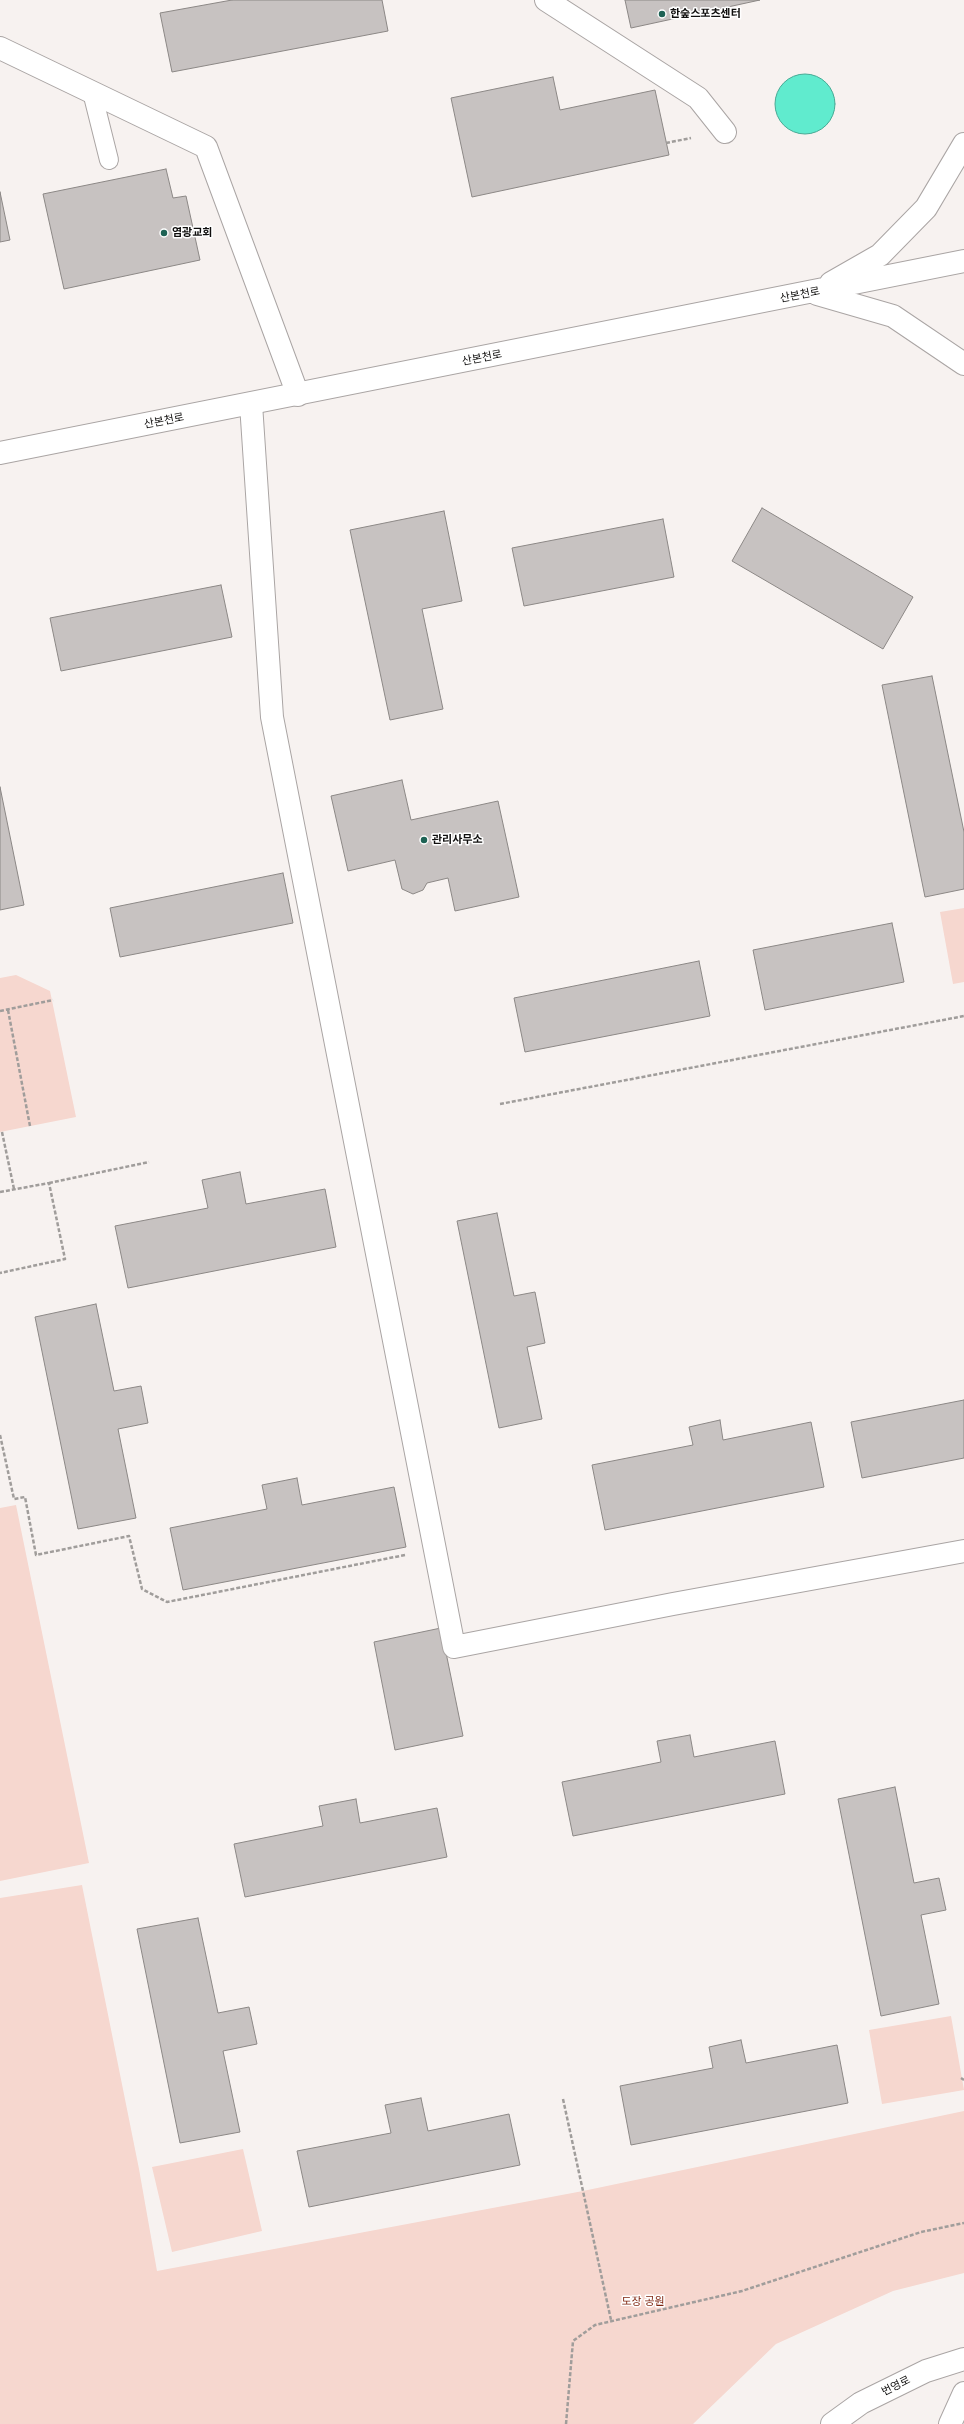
<!DOCTYPE html>
<html>
<head>
<meta charset="utf-8">
<style>
	body { margin:0 }
	canvas { display:block; background:#f7f2f0 }
</style>
</head>
<body>
<canvas width="964" height="2424"></canvas>
<script>
const g = document.querySelector('canvas').getContext('2d');
g.lineJoin = 'round';
function paint(path, color) {
  g.fillStyle = color;
  g.fill(path, 'evenodd');
}
function toPath(rows) {
  const path = new Path2D();
  for (const r of rows) {
    if (r.length === 3) {
      path.moveTo(r[0] + r[2], r[1]);
      path.arc(r[0], r[1], r[2], 0, 2 * Math.PI);
      continue;
    }
    path.moveTo(r[0], r[1]);
    for (let i = 2; i < r.length; i += 2) path.lineTo(r[i], r[i + 1]);
  }
  return path;
}
function stroke(path, color, width, dash) {
  g.strokeStyle = color;
  g.lineWidth = width;
  g.lineCap = dash ? 'butt' : 'round';
  g.setLineDash(dash || []);
  g.stroke(path);
}
function write(font, color, halo, rows, align = 'center') {
  g.font = font + ' Mulish,"Noto Sans KR",sans-serif';
  g.lineWidth = 3;
  g.setLineDash([]);
  g.textBaseline = 'middle';
  g.strokeStyle = halo;
  g.fillStyle = color;
  for (const [text, x, y, turn = 0] of rows) {
    g.save();
    g.translate(x, y);
    g.rotate((+turn || 0) * Math.PI / 180);
    g.textAlign = isNaN(turn) ? turn : align;
    if (halo) g.strokeText(text, 0, 0);
    g.fillText(text, 0, 0);
    g.restore();
  }
}
paint(toPath([
	[964,908,964,982,953,984,940,912],
	[16,975,50,991,76,1117,0,1132,0,978],
	[16,1505,89,1863,0,1881,0,1508],
	[82,1885,139,2169,157,2271,583,2191,964,2111,964,2273,893,2291,776,2344,693,2424,0,2424,0,1898],
	[951,2016,964,2090,882,2104,869,2030],
	[243,2149,262,2231,172,2252,152,2167]
]), '#f6d7cf');
const water = toPath([
	[805,104,30]
]);
paint(water, '#60ebce');
stroke(water, '#48a994', 1);
const building = toPath([
	[232,0,382,0,388,31,172,72,160,13,232,0],
	[625,0,760,0,631,28,625,0],
	[553,77,560,110,655,90,669,155,472,197,451,98,553,77],
	[166,169,173,198,186,196,200,260,64,289,43,194,166,169],
	[0,192,10,240,0,242,0,192],
	[762,508,913,597,883,649,732,561,762,508],
	[444,511,462,601,422,609,443,709,390,720,350,530,444,511],
	[663,519,674,577,524,606,512,548,663,519],
	[221,585,232,637,61,671,50,618,221,585],
	[932,676,964,832,964,889,925,897,882,685,932,676],
	[402,780,411,820,498,801,519,897,455,911,448,878,427,883,423,890,413,894,402,889,395,860,348,871,331,796,402,780],
	[0,787,24,905,0,910,0,787],
	[283,873,293,923,120,957,110,908,283,873],
	[892,923,904,982,765,1010,753,950,892,923],
	[699,961,710,1016,525,1052,514,998,699,961],
	[240,1172,246,1204,325,1189,336,1247,128,1288,115,1226,208,1208,202,1180,240,1172],
	[497,1213,514,1296,535,1292,545,1343,527,1347,542,1419,499,1428,457,1221,497,1213],
	[96,1304,114,1391,141,1386,148,1423,118,1429,136,1518,78,1529,35,1317,96,1304],
	[964,1400,964,1458,862,1478,851,1422,964,1400],
	[720,1420,723,1440,811,1422,824,1487,605,1530,592,1465,693,1445,689,1427,720,1420],
	[297,1478,302,1505,394,1487,406,1547,183,1590,170,1528,267,1509,262,1485,297,1478],
	[441,1628,463,1736,395,1750,374,1642,441,1628],
	[690,1735,694,1757,775,1741,785,1794,573,1836,562,1782,661,1762,657,1741,690,1735],
	[895,1787,914,1883,939,1878,946,1910,921,1915,939,2004,881,2016,838,1799,895,1787],
	[356,1799,360,1823,437,1808,447,1857,245,1897,234,1844,323,1826,319,1806,356,1799],
	[198,1918,218,2013,249,2007,257,2044,223,2051,240,2132,180,2143,137,1929,198,1918],
	[741,2040,746,2063,837,2045,848,2103,631,2145,620,2086,713,2068,709,2047,741,2040],
	[421,2098,428,2131,509,2114,520,2165,309,2207,297,2151,391,2133,385,2105,421,2098]
]);
paint(building, '#c7c2c1');
stroke(building, '#8c8886', 1);
const lane = toPath([
	[92,92,109,160]
]);
const street = toPath([
	[546,0,698,98,725,132],
	[0,48,206,147,298,395],
	[251,404,272,717,454,1647,673,1604,964,1551]
]);
const secondary = toPath([
	[831,283,880,255,926,208,964,144],
	[817,294,893,316,964,364],
	[0,453,964,261],
	[832,2424,861,2403,926,2371,964,2359],
	[950,2424,964,2393]
]);
stroke(lane, '#aaa5a4', 20);
stroke(street, '#aaa5a4', 24);
stroke(secondary, '#aaa5a4', 24);
stroke(toPath([
	[666,143,691,138],
	[8,1010,30,1126],
	[0,1011,53,1000],
	[500,1104,964,1016],
	[2,1132,14,1189],
	[49,1183,149,1162],
	[0,1192,49,1183,65,1259,0,1273],
	[0,1435,14,1499,25,1497,36,1555,129,1536,142,1589,167,1602,405,1555],
	[961,2078,964,2080],
	[563,2099,611,2320],
	[566,2424,573,2341,595,2325,742,2291,921,2232,964,2223]
]), '#a09d9b', 2.5, [4, 2]);
stroke(lane, '#fff', 18);
stroke(street, '#fff', 22);
stroke(secondary, '#fff', 22);
for (const [x, y, r, color] of [
	[662,14,4,"#1d6254"],
	[164,233,4,"#1d6254"],
	[424,840,4,"#1d6254"]
]) {
  const dot = new Path2D();
  dot.arc(x, y, r, 0, 2 * Math.PI);
  g.fillStyle = color;
  g.fill(dot);
  stroke(dot, '#fff', 1.5);
}
write('bold 11px', '#0f0e0d', '#fff', [
	["한숲스포츠센터",670,14],
	["염광교회",172,233],
	["관리사무소",432,840]
], 'left');
write('11px', '#0f0e0d', '#fff', [
	["산본천로",800,295,-11],
	["산본천로",482,358,-11],
	["산본천로",164,421,-11],
	["번영로",896,2386,-27]
]);
write('11px', '#7f2611', '#fff', [
	["도장 공원",643,2302]
]);
</script>
</body>
</html>
